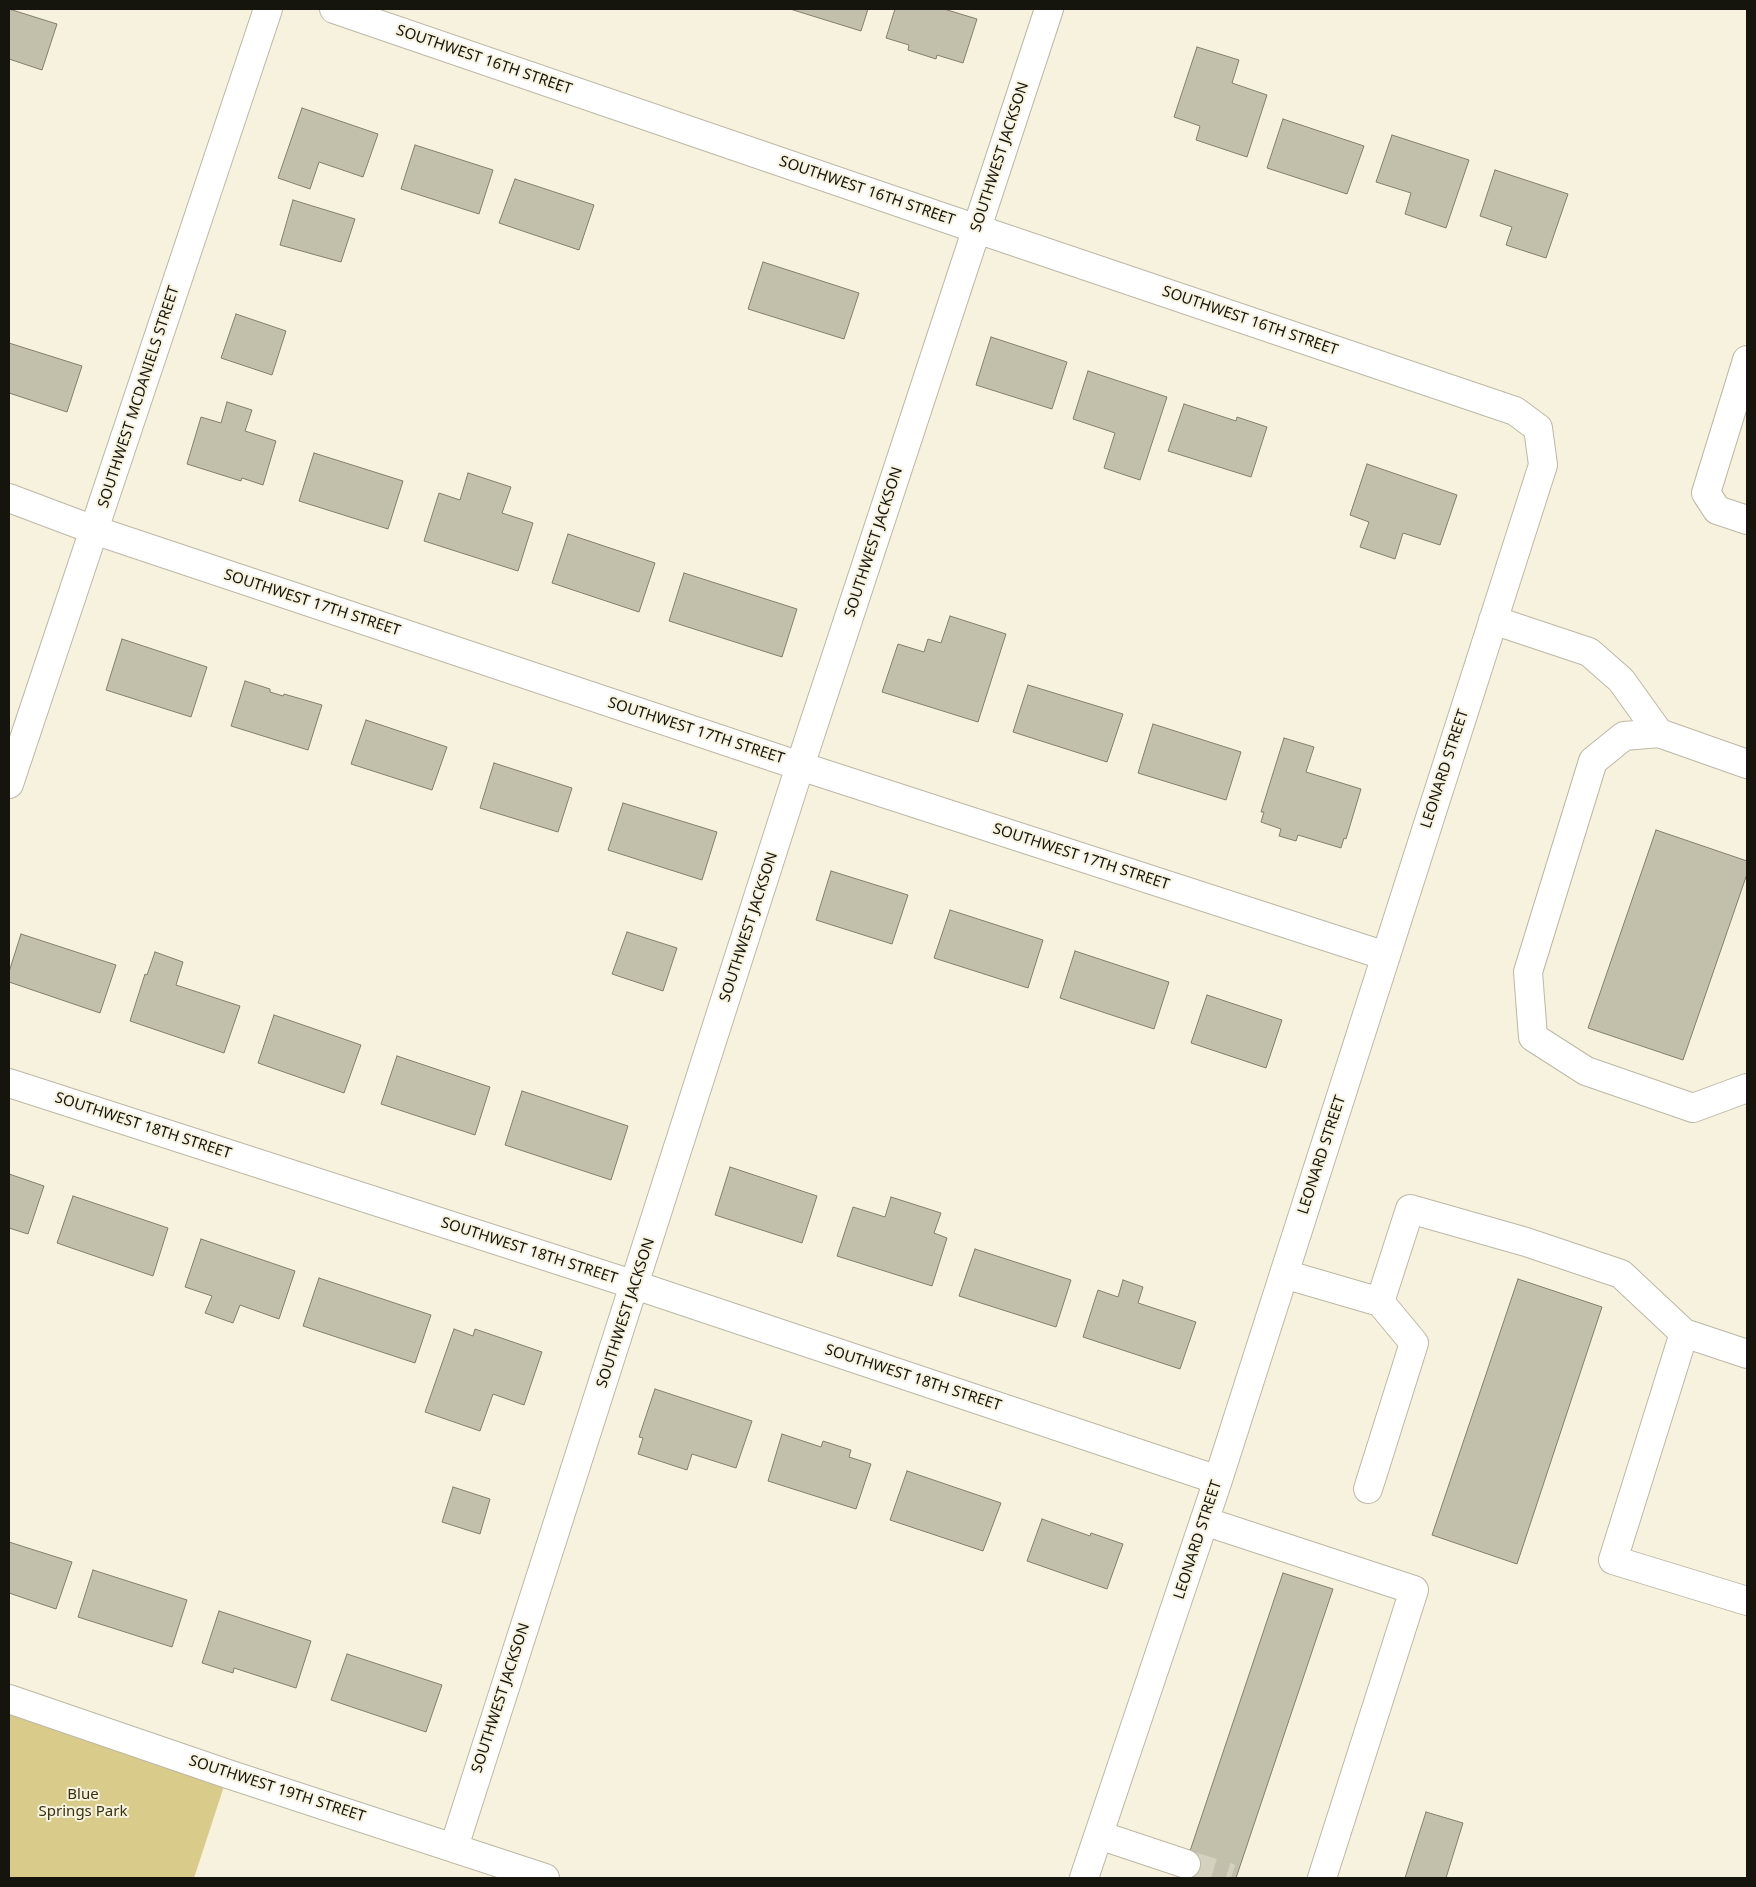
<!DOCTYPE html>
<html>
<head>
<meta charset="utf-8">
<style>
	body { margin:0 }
	#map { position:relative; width:1756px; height:1887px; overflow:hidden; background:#f6f2dd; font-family:"Noto Sans",sans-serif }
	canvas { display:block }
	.frame { position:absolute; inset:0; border:10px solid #15140d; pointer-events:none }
</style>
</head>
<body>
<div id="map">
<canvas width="1756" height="1887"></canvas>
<div class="frame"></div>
</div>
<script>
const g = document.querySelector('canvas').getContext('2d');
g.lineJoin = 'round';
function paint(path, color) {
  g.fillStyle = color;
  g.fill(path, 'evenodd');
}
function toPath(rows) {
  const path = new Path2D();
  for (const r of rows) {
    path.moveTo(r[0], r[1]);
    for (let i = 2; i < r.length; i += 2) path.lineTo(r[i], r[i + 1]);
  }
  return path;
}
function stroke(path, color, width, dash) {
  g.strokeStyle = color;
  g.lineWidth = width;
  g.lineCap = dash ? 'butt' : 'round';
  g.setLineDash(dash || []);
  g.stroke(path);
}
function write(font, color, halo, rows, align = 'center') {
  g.font = font + ' "Noto Sans",sans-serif';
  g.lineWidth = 4;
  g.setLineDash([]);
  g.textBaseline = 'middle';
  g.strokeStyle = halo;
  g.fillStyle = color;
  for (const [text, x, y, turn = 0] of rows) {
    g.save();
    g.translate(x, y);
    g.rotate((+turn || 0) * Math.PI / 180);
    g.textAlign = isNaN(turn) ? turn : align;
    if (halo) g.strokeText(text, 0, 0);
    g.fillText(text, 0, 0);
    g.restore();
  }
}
paint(toPath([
	[9,1699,228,1774,194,1878,9,1878]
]), '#d9cc8a');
const building = toPath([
	[9,9,57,24,42,70,9,59,9,9],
	[790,9,868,9,861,31,790,9],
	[895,9,944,9,977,19,963,63,937,55,936,59,908,50,909,45,886,38,895,9],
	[1197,47,1239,60,1232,83,1267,95,1247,157,1196,140,1200,126,1174,117,1197,47],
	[302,108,378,134,363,177,319,162,310,189,278,178,302,108],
	[1283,119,1364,146,1347,194,1267,168,1283,119],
	[1392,135,1469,160,1446,228,1405,214,1411,193,1376,182,1392,135],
	[415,145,493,170,479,214,401,189,415,145],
	[1495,170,1568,194,1546,258,1506,245,1512,227,1480,216,1495,170],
	[515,179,594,205,579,250,499,223,515,179],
	[293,200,355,219,341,262,280,245,293,200],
	[763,262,859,293,844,339,748,309,763,262],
	[236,314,286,331,272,375,221,358,236,314],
	[991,337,1067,362,1052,409,976,385,991,337],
	[9,343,82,366,67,412,9,393,9,343],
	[1088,371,1167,397,1140,480,1104,468,1115,433,1073,419,1088,371],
	[227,402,252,410,245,431,276,441,263,485,242,478,241,481,187,464,201,417,221,423,227,402],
	[1184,404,1236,421,1237,417,1267,427,1251,477,1168,451,1184,404],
	[314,453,403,481,388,529,299,501,314,453],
	[1367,464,1457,495,1440,545,1403,533,1395,559,1360,547,1369,522,1350,515,1367,464],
	[468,473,511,487,502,513,533,523,518,571,424,541,439,493,460,500,468,473],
	[568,534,655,563,639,612,552,583,568,534],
	[684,573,797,609,782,657,669,621,684,573],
	[950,616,1006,634,978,722,882,692,898,644,924,652,928,639,941,643,950,616],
	[122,639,207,667,191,717,106,690,122,639],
	[245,681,270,689,270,692,283,696,284,694,322,705,308,750,231,726,245,681],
	[1028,685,1123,714,1107,762,1013,732,1028,685],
	[366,720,447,747,432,790,351,764,366,720],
	[1153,724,1241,752,1226,800,1138,773,1153,724],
	[1284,738,1314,747,1306,772,1361,789,1346,839,1344,838,1341,848,1298,835,1296,841,1279,836,1281,829,1261,822,1264,812,1261,812,1284,738],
	[494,763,572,788,558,832,480,808,494,763],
	[623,803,717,832,702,880,608,850,623,803],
	[1656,830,1747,861,1747,874,1683,1060,1588,1028,1656,830],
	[831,871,908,895,892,944,816,920,831,871],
	[950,910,1043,940,1028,988,934,958,950,910],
	[627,932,677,948,663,991,612,974,627,932],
	[21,934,116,965,100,1013,9,982,9,972,21,934],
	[1075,951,1169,982,1154,1029,1060,998,1075,951],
	[155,952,183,962,176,985,240,1006,224,1053,130,1021,145,974,147,975,155,952],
	[1207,995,1282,1020,1266,1068,1191,1043,1207,995],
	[274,1015,361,1045,344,1093,258,1063,274,1015],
	[397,1056,490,1087,475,1135,381,1104,397,1056],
	[522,1091,628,1126,611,1180,505,1145,522,1091],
	[730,1167,817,1196,802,1243,715,1215,730,1167],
	[9,1174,44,1186,28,1234,9,1228,9,1174],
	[73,1196,168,1228,153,1276,57,1243,73,1196],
	[891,1197,941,1213,934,1233,947,1238,932,1286,837,1256,853,1207,885,1217,891,1197],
	[201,1239,295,1271,279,1319,240,1305,233,1323,205,1313,212,1296,185,1287,201,1239],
	[975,1249,1071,1280,1056,1327,959,1296,975,1249],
	[319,1278,431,1315,415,1363,303,1326,319,1278],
	[1518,1279,1602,1307,1517,1564,1432,1535,1518,1279],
	[1123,1280,1143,1287,1138,1303,1196,1322,1180,1369,1083,1337,1098,1290,1118,1297,1123,1280],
	[454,1329,473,1336,475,1329,542,1352,524,1405,493,1394,480,1431,425,1412,454,1329],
	[655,1389,752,1421,736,1468,692,1454,687,1470,638,1454,643,1438,639,1437,655,1389],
	[782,1434,821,1447,823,1441,851,1450,849,1457,871,1464,856,1509,768,1481,782,1434],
	[907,1471,1001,1503,983,1551,890,1520,907,1471],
	[453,1487,490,1499,480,1534,442,1522,453,1487],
	[1042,1519,1090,1536,1091,1533,1123,1544,1107,1589,1027,1561,1042,1519],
	[9,1542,72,1562,56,1609,9,1593,9,1542],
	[93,1570,187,1600,172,1647,78,1617,93,1570],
	[1283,1573,1333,1589,1236,1878,1181,1878,1283,1573],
	[219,1611,311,1641,296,1688,234,1668,233,1673,202,1663,219,1611],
	[347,1654,442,1685,426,1732,331,1700,347,1654],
	[1426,1812,1463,1823,1446,1878,1405,1878,1426,1812]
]);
paint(building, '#c2bfab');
stroke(building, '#827f6c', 1);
stroke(toPath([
	[1186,1864,1231,1878]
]), '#d4d1be', 28, [28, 14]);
const minor = toPath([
	[334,9,977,229,1515,411,1538,428,1543,465,1218,1480,1084,1878],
	[1747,360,1706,493,1717,510,1747,520],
	[9,498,94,530,800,766,1386,956],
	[1493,620,1589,652,1621,680,1659,733,1747,764],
	[1659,733,1624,736,1593,761,1528,972,1533,1037,1586,1071,1693,1108,1747,1088],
	[9,784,268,9],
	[9,1083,635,1285,1218,1480],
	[1284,1274,1380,1302,1410,1209,1526,1242,1621,1274,1684,1333],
	[1747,1354,1684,1333,1613,1560,1747,1601],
	[1368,1489,1414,1343,1380,1302],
	[1204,1521,1414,1590,1322,1878],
	[9,1699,228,1774,545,1878],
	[1099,1835,1186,1864],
	[454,1847,800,766,1049,9]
]);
stroke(minor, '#bcb8a5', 30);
stroke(minor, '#fff', 28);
write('15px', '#15140d', '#f6f2dd', [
	["SOUTHWEST 16TH STREET",484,60,19],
	["SOUTHWEST JACKSON",1000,157,-72],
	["SOUTHWEST 16TH STREET",867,191,19],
	["SOUTHWEST 16TH STREET",1250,321,19],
	["SOUTHWEST MCDANIELS STREET",139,397,-72],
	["SOUTHWEST JACKSON",874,542,-72],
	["SOUTHWEST 17TH STREET",312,603,18],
	["SOUTHWEST 17TH STREET",696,731,18],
	["LEONARD STREET",1445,769,-72],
	["SOUTHWEST 17TH STREET",1081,857,18],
	["SOUTHWEST JACKSON",749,927,-72],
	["SOUTHWEST 18TH STREET",143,1126,18],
	["LEONARD STREET",1322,1155,-72],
	["SOUTHWEST 18TH STREET",529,1251,18],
	["SOUTHWEST JACKSON",626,1313,-72],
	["SOUTHWEST 18TH STREET",913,1378,18],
	["LEONARD STREET",1198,1540,-72],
	["SOUTHWEST JACKSON",501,1698,-72],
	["SOUTHWEST 19TH STREET",277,1789,18]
]);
write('15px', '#373113', '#f6f2dd', [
	["Blue",83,1795],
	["Springs Park",83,1812]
]);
</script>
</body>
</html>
